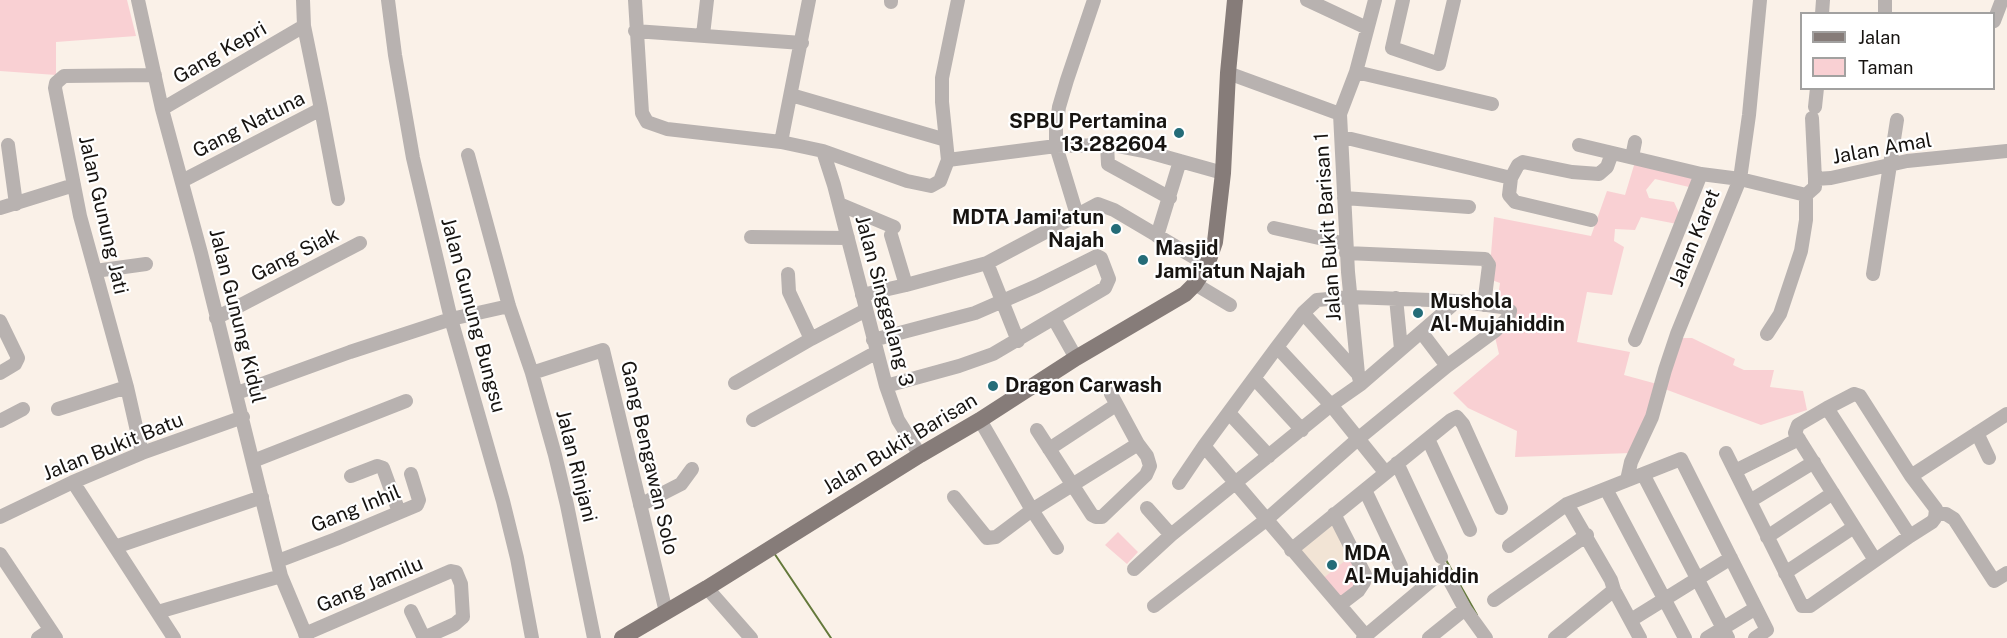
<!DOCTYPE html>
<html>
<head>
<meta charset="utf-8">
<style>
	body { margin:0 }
	#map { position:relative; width:2007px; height:638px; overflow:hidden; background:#faf1e8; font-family:"Public Sans",sans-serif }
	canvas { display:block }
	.legend { position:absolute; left:1800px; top:12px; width:195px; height:78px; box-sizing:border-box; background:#fff; border:2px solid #a2a1a0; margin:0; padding:8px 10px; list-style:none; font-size:18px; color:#171411 }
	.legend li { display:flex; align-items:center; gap:12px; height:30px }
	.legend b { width:30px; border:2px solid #a2a1a0 }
</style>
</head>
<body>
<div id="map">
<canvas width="2007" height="638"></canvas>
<ul class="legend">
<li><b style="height:8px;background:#867c79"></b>Jalan</li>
<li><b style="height:16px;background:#f9d0d3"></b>Taman</li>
</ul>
</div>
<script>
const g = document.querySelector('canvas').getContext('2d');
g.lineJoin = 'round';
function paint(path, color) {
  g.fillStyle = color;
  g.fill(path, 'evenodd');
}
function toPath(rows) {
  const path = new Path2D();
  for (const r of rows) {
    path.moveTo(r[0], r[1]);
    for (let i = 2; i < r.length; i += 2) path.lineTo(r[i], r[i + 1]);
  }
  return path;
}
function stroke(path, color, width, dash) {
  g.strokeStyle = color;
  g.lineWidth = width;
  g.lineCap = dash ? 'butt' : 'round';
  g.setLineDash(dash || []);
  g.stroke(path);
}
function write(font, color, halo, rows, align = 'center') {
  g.font = font + ' "Public Sans",sans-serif';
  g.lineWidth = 4.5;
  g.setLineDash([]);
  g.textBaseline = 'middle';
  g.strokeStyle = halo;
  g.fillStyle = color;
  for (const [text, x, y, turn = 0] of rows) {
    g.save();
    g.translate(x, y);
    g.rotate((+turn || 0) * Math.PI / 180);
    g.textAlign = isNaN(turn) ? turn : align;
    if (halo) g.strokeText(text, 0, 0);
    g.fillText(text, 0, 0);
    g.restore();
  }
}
paint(toPath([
	[1333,518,1351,556,1343,596,1295,548]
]), '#f2e4d5');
paint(toPath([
	[0,0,127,0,136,36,56,42,56,75,0,71],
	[1635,162,1695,174,1689,187,1655,179,1646,190,1649,198,1674,202,1680,215,1677,224,1641,217,1635,230,1615,229,1614,241,1624,247,1612,295,1587,292,1577,342,1630,352,1624,375,1657,384,1654,401,1631,453,1515,457,1517,431,1468,408,1453,393,1499,354,1495,337,1512,323,1497,303,1500,283,1489,279,1494,217,1591,236,1607,191,1625,195],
	[1678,338,1692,338,1735,359,1733,365,1744,370,1774,370,1770,387,1803,391,1807,410,1761,425,1662,388],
	[1118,532,1138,552,1127,564,1105,545],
	[1351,556,1361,582,1343,596,1337,596,1321,580]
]), '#f9d0d3');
stroke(toPath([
	[774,553,831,638],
	[1446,560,1477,615]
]), '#64793b', 2);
stroke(toPath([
	[138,0,162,109,201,253,281,576,307,638],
	[388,0,395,55,413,158,451,319,503,501,517,558,532,638],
	[635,0,642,113,647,122,667,129,781,142,823,151,907,181,931,186,940,181,948,160,942,102,942,78,958,0],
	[1307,0,1367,28],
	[1403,0,1392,48,1439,64,1454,0],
	[1885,0,1885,14],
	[891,2,891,0],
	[1822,14,1823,0],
	[1994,21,2002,0],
	[635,31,802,43],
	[703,35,707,0],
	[1356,72,1492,104],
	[1228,73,1340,114,1348,272,1358,374,1361,384],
	[791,95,946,140],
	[1815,107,1817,88],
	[162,109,304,26,303,0],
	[321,109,338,199],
	[1340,114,1356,72,1375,0],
	[1812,118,1815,179],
	[1343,137,1511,178,1509,195,1515,202,1591,220],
	[781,142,809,0],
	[8,145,16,204],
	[1107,145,1108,164,1170,198],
	[1579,145,1701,174,1740,179,1806,195,1815,187,1815,179,1831,178,1907,161,2007,151],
	[823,151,834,185,886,386,898,420,920,455],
	[468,155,509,306,532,373,555,455,567,505,594,638],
	[1632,157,1635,142],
	[948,160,1056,146,1112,145,1148,152,1223,173],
	[1511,178,1518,165,1523,162,1572,172,1599,174,1607,167,1612,153],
	[182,181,321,109,304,26],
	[1344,198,1469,207],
	[839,204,894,227],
	[0,208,74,185],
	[1077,215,1056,146,1056,128,1059,107,1067,80,1094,0],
	[1274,228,1346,244],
	[891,235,906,285],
	[1157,236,1180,161],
	[751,237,848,238],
	[1346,253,1485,259,1489,265,1484,305],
	[987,263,1018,341],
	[95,271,146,264],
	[788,274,789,292,811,339],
	[1873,274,1897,120],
	[1195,284,1230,305],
	[862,295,906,285,987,263,1098,204,1114,210,1207,265],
	[1396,298,1401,349],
	[1303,313,1358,374],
	[216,318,360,243],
	[1054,319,1076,358],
	[0,321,18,358,15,364,0,373],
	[1422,333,1447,366],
	[1767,334,1780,314,1801,251,1806,220,1806,195],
	[873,340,975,313,1037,286,1097,256,1101,258,1109,279,1105,288,993,354,959,366,886,386],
	[1635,340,1701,174],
	[1277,347,1331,405,1385,472],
	[532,373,603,350,666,612],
	[1255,379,1302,430],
	[735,383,811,339,866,310],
	[237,393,350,352,451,319,509,306],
	[1854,394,1860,396,1911,476,1936,509,1935,518,1932,522,1910,536,1827,408,1854,394],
	[1827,408,1798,425,1795,433,1875,560],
	[58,409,127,387],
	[1229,413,1269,456],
	[753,420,877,352],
	[980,420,1032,510,1057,548],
	[0,421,23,409],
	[1037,430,1092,515,1096,517,1102,517,1146,475,1150,466,1147,456,1138,444,1111,394],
	[1977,433,1989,458],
	[1428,439,1470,530],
	[1204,446,1366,636],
	[1049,449,1116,405],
	[142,453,127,387,80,216,55,88,56,83,64,76,155,75],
	[1726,453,1802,606,1810,606,1910,536],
	[253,461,406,401],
	[1397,463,1441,557],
	[1735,471,1799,439],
	[1643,474,1728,638],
	[351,476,377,466,383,468,399,512],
	[1911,476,2007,414],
	[1627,480,1631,462,1652,417,1665,370,1677,334,1740,179,1749,115,1760,0],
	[73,482,174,638],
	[1606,489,1685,638],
	[1365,490,1401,566],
	[954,497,987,538,996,537,1032,510,1138,444],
	[1750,501,1814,462],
	[1567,504,1611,580,1614,590,1640,638],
	[640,505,681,484,692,469],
	[1147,508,1171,535],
	[1334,514,1365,575,1364,582,1358,591,1341,604],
	[1936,514,1946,514,1954,519,1994,581,2007,573],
	[0,517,73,482,142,453,243,417],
	[1767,537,1833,493],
	[1509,546,1567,504,1681,459,1767,630,1755,638],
	[115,547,262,497],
	[1291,550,1451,420,1457,417,1463,424,1501,508],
	[0,554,56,638],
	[278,561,336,539,417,505,419,500,411,474],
	[1134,569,1171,535,1331,405,1361,384,1457,301],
	[1785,573,1854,527],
	[707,588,751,638],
	[1494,600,1587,535],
	[1154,606,1266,520,1359,438,1447,366,1496,330,1508,318,1510,311,1502,307,1457,301,1351,297,1317,300,1303,313,1277,347,1204,446,1179,483],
	[411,611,424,638],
	[158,612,281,576],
	[1631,620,1731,558],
	[305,634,451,571,456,572,461,584,463,617,455,624,424,638],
	[38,638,50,630],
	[1363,638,1444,570,1465,609,1486,638],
	[1429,638,1465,609],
	[1555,638,1614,590],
	[1707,638,1756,608]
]), '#b8b2b0', 14);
stroke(toPath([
	[622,638,707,588,920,455,980,420,1076,358,1185,294,1195,284,1207,265,1215,242,1223,173,1228,73,1235,0]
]), '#867c79', 16);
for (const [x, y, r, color] of [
	[1179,133,6,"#246c78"],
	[1116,229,6,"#246c78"],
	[1143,260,6,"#246c78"],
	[1418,313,6,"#246c78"],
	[993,386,6,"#246c78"],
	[1332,565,6,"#246c78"]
]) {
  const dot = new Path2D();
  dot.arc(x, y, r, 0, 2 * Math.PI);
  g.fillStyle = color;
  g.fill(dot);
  stroke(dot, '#fff', 2);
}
write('20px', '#171411', '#fff', [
	["Gang Kepri",220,53,-30],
	["Gang Natuna",249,125,-27],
	["Jalan Amal",1882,149,-10],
	["Jalan Gunung Jati",103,215,77],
	["Jalan Bukit Barisan 1",1328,227,-94],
	["Jalan Karet",1695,238,-68],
	["Gang Siak",295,255,-27],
	["Jalan Singgalang 3",884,301,75],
	["Jalan Gunung Bungsu",473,315,75],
	["Jalan Gunung Kidul",237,316,76],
	["Jalan Bukit Barisan",900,444,-31],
	["Jalan Bukit Batu",113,447,-22],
	["Gang Bengawan Solo",649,458,77],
	["Jalan Rinjani",576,466,76],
	["Gang Inhil",356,509,-22],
	["Gang Jamilu",370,585,-23]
]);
write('bold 20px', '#171411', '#fff', [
	["SPBU Pertamina",1167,122,"right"],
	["13.282604",1167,145,"right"],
	["MDTA Jami'atun",1104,218,"right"],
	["Najah",1104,241,"right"],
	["Masjid",1155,249],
	["Jami'atun Najah",1155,272],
	["Mushola",1430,302],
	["Al-Mujahiddin",1430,325],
	["Dragon Carwash",1005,386],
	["MDA",1344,554],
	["Al-Mujahiddin",1344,577]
], 'left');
</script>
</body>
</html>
